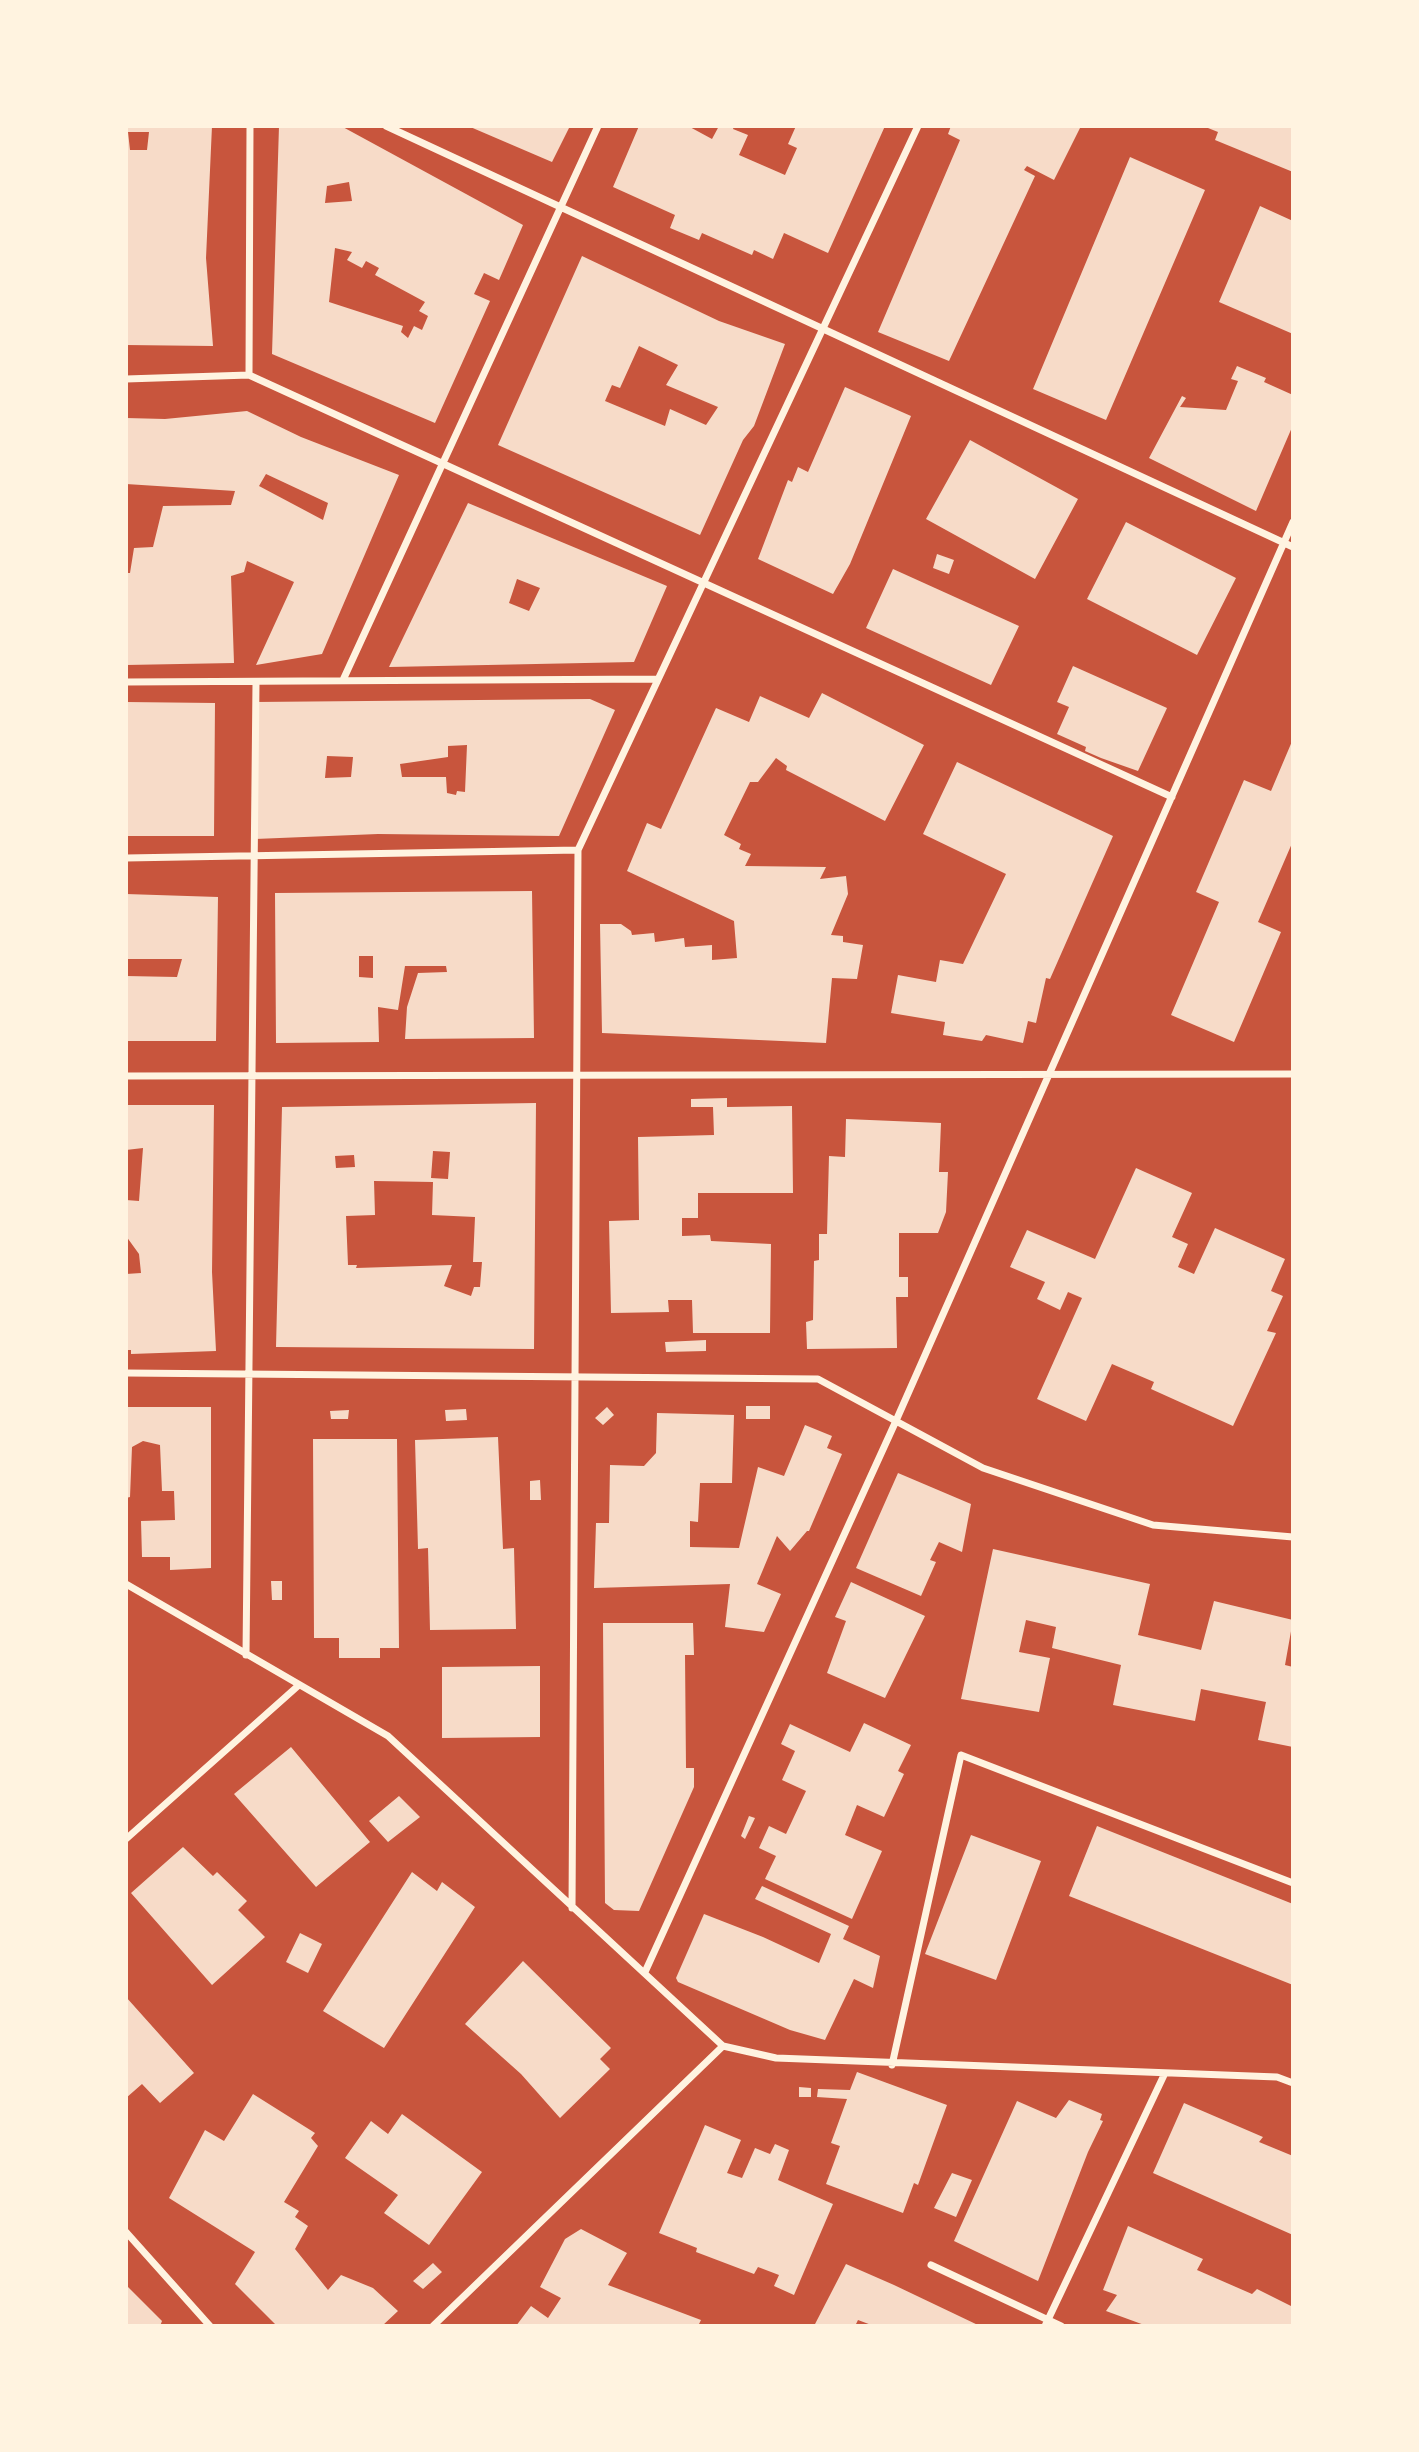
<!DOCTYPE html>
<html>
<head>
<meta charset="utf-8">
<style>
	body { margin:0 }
	#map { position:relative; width:1419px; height:2452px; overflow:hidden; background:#c8553d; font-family:Rubik,sans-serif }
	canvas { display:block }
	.frame { position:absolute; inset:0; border:128px solid #fff3e0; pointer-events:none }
</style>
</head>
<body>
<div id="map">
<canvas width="1419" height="2452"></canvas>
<div class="frame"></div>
</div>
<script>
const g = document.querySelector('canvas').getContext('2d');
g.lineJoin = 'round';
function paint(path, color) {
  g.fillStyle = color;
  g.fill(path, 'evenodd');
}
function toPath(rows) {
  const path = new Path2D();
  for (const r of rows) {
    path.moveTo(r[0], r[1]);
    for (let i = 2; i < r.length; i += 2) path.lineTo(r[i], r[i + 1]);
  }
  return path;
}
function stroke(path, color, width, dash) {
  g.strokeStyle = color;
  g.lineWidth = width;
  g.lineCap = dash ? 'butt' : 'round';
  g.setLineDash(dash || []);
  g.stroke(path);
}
paint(toPath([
	[126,126,212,126,206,258,213,346,126,345],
	[128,132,149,132,147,150,130,150],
	[279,126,341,126,523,225,499,280,484,273,474,294,490,301,435,423,272,354],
	[349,182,352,201,325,203,327,186],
	[335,248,352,252,347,260,362,268,366,261,379,268,375,275,425,302,419,311,428,316,422,330,414,326,408,338,401,332,403,326,329,302],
	[468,126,570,126,552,162],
	[639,126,688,126,712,139,719,126,734,126,733,129,748,135,739,155,785,175,797,148,788,144,796,126,885,126,828,253,784,233,773,259,754,250,752,255,702,233,699,240,670,228,675,215,613,187],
	[951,126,1081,126,1054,180,1027,166,1024,170,1035,176,949,361,878,332,960,140,948,134],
	[1203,126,1293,126,1293,172,1215,140,1218,132],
	[1130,157,1205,190,1106,420,1033,389],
	[1260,206,1293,221,1293,334,1219,302],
	[582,256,719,321,785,344,754,426,743,440,700,535,498,445],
	[639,346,678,365,666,385,718,407,706,425,670,409,665,426,605,401,612,385,620,388],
	[1237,366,1266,378,1264,382,1293,395,1293,425,1256,511,1149,458,1182,396,1186,398,1180,407,1226,410,1238,381,1231,379],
	[845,387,911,416,850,564,833,594,758,559,788,480,792,482,798,467,808,472],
	[247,411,301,437,399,475,322,654,256,665,294,582,247,561,244,572,231,576,234,663,126,665,126,573,130,573,134,548,153,547,163,506,231,505,235,491,126,484,126,418,165,419],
	[266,474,328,503,323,520,259,486],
	[970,440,1078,499,1035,579,926,519],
	[468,503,667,586,634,662,389,667],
	[517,579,540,588,529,611,509,603],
	[1126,522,1236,578,1197,655,1087,599],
	[937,554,954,560,949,574,933,568],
	[893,569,1019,626,991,685,866,628],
	[1073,666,1167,708,1138,771,1101,758,1085,751,1086,747,1057,734,1069,707,1057,702],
	[822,693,924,745,885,821,786,770,787,766,776,758,758,782,750,782,724,835,741,844,739,849,751,854,745,866,826,867,820,879,846,876,848,894,831,935,843,936,843,942,863,945,857,979,832,978,826,1043,602,1033,600,924,621,924,631,931,632,935,654,933,655,942,684,938,685,947,712,945,712,960,737,958,734,921,627,871,647,823,661,829,716,708,749,722,760,696,809,718],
	[590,699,615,710,559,836,378,834,255,839,255,702],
	[467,745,465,792,457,791,456,795,447,793,446,777,402,777,400,764,448,757,448,746],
	[327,756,353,757,351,777,325,778],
	[126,702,215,703,214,836,126,836],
	[1293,739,1293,841,1258,922,1281,932,1234,1042,1171,1015,1219,902,1196,892,1244,780,1271,791],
	[957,762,1113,836,1050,979,1046,978,1036,1023,1028,1021,1023,1043,986,1035,982,1041,943,1035,945,1022,891,1013,898,975,936,982,940,960,963,964,1006,874,923,834],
	[532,891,534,1038,405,1039,407,1007,418,973,447,972,446,966,405,966,398,1010,378,1007,379,1042,276,1043,275,893],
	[359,956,373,956,373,978,359,977],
	[126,894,218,897,216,1041,126,1041,126,976,177,977,182,959,126,959],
	[727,1098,727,1107,792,1106,793,1193,698,1193,698,1218,682,1218,682,1236,710,1235,711,1241,771,1244,770,1333,693,1333,692,1300,668,1300,669,1312,611,1313,609,1221,639,1220,638,1137,714,1135,713,1107,691,1107,691,1099],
	[536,1103,534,1349,276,1347,282,1107],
	[433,1151,450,1152,448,1179,431,1178],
	[354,1155,355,1167,336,1168,335,1156],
	[374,1181,433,1182,432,1215,475,1217,473,1262,482,1262,480,1287,474,1287,471,1296,444,1286,452,1265,356,1268,357,1265,348,1265,346,1216,375,1215],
	[126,1105,214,1105,212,1272,216,1351,131,1354,131,1350,126,1350,126,1274,141,1273,139,1254,126,1236,126,1200,139,1201,143,1148,126,1150],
	[846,1119,941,1123,939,1172,948,1172,946,1212,938,1233,899,1233,899,1277,908,1277,908,1297,896,1297,897,1348,807,1349,806,1322,813,1320,814,1261,819,1260,819,1234,827,1234,829,1156,845,1157],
	[1136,1168,1192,1193,1172,1237,1188,1244,1178,1267,1194,1274,1215,1228,1285,1259,1271,1291,1283,1296,1267,1331,1276,1333,1233,1426,1151,1389,1154,1382,1112,1364,1086,1421,1037,1399,1082,1298,1068,1292,1060,1310,1037,1299,1045,1282,1010,1267,1027,1230,1095,1259],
	[706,1340,706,1351,666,1352,665,1342],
	[746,1406,770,1406,770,1419,746,1419],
	[126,1407,211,1407,211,1568,170,1570,170,1557,142,1557,141,1521,175,1520,174,1491,162,1491,160,1445,143,1441,132,1447,130,1497,126,1498],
	[607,1407,614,1415,603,1425,595,1418],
	[466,1409,467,1420,446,1421,445,1410],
	[349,1410,348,1419,331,1419,330,1411],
	[657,1413,734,1415,732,1483,700,1483,698,1522,690,1521,690,1547,739,1548,758,1467,784,1476,805,1425,832,1436,827,1448,842,1454,809,1531,807,1531,790,1551,777,1536,757,1584,781,1594,764,1632,725,1627,730,1584,594,1588,596,1523,609,1523,610,1465,644,1466,656,1453],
	[498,1437,503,1549,514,1548,516,1629,430,1630,428,1548,418,1549,415,1440],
	[313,1439,397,1439,399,1648,380,1648,380,1658,339,1658,339,1638,314,1638],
	[898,1473,971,1504,962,1552,939,1542,930,1560,936,1562,921,1596,856,1568],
	[540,1480,541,1500,530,1500,530,1481],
	[993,1549,1150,1584,1138,1635,1189,1647,1201,1650,1214,1601,1293,1620,1285,1665,1293,1667,1293,1747,1258,1740,1266,1702,1201,1689,1195,1721,1113,1705,1121,1665,1052,1648,1056,1627,1026,1620,1019,1652,1050,1658,1039,1712,961,1699],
	[271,1581,282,1581,282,1600,272,1600],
	[851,1582,925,1616,885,1698,827,1673,846,1621,835,1617],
	[603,1623,693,1623,694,1655,685,1655,686,1768,694,1768,694,1787,639,1911,614,1910,605,1903],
	[540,1666,540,1737,442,1738,442,1667],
	[864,1723,911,1745,898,1771,904,1774,884,1817,857,1805,845,1835,882,1851,852,1919,765,1879,776,1856,759,1848,769,1826,786,1834,806,1791,782,1780,795,1751,781,1744,790,1724,850,1752],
	[291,1747,370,1842,316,1887,234,1794],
	[399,1796,420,1817,388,1842,369,1821],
	[749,1816,755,1818,745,1839,741,1836],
	[1097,1826,1293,1904,1293,1985,1069,1896],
	[971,1835,1041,1861,996,1980,925,1954],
	[183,1847,213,1876,217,1872,247,1901,238,1910,265,1937,212,1985,131,1893],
	[412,1872,437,1891,442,1882,475,1907,384,2048,323,2011],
	[762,1886,849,1926,843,1939,880,1956,873,1988,854,1979,825,2040,790,2030,678,1982,676,1978,704,1914,763,1937,819,1963,831,1934,755,1899],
	[300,1933,322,1944,308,1973,286,1962],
	[523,1961,611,2048,600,2059,610,2069,560,2118,521,2074,465,2024],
	[126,1997,194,2073,160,2103,142,2084,126,2098],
	[857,2072,947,2105,918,2185,914,2183,903,2213,826,2184,840,2146,831,2143,847,2099,817,2097,818,2089,850,2090],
	[799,2087,811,2088,811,2097,799,2097],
	[253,2094,315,2133,311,2138,318,2146,284,2202,299,2211,295,2217,308,2226,295,2249,328,2290,341,2275,373,2288,398,2311,382,2326,277,2326,235,2284,255,2252,169,2198,205,2130,224,2141],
	[1069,2100,1102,2114,1100,2120,1103,2121,1088,2152,1038,2281,954,2241,1017,2101,1056,2118],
	[1184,2103,1263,2137,1259,2142,1293,2156,1293,2235,1153,2173],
	[402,2114,482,2172,429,2245,384,2213,398,2195,345,2158,371,2121,388,2134],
	[705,2125,741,2140,727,2173,742,2178,755,2148,770,2154,775,2144,789,2150,778,2180,833,2204,794,2295,774,2286,779,2275,758,2267,754,2274,696,2252,697,2248,659,2233],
	[952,2173,972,2180,956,2217,934,2208],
	[1128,2226,1203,2259,1197,2270,1252,2294,1257,2289,1293,2307,1293,2326,1147,2326,1106,2311,1117,2295,1103,2290],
	[581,2229,627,2253,608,2285,701,2320,698,2326,516,2326,531,2306,548,2318,561,2298,540,2287,565,2239],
	[433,2263,442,2272,423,2289,413,2281],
	[846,2264,894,2285,980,2326,874,2326,858,2320,855,2326,814,2326],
	[126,2285,162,2321,160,2326,126,2326]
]), '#f7dbc8');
stroke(toPath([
	[386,126,1293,547],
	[249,375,250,126],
	[126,379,249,375,1172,797],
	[343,680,598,126],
	[126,682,657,679],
	[126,858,578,850],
	[126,1076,1293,1074],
	[126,1373,818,1379,983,1468,1153,1525,1293,1537],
	[126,1584,388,1736,723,2046,776,2058,1277,2077,1293,2083],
	[246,1655,256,683],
	[126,1839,299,1685],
	[572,1908,578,850,918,126],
	[645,1972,895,1423,1293,522],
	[892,2065,961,1755,1293,1883],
	[126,2232,210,2326],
	[931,2265,1061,2326],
	[433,2326,723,2046],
	[1045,2326,1165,2073]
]), '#fff3e0', 7);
</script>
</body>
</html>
